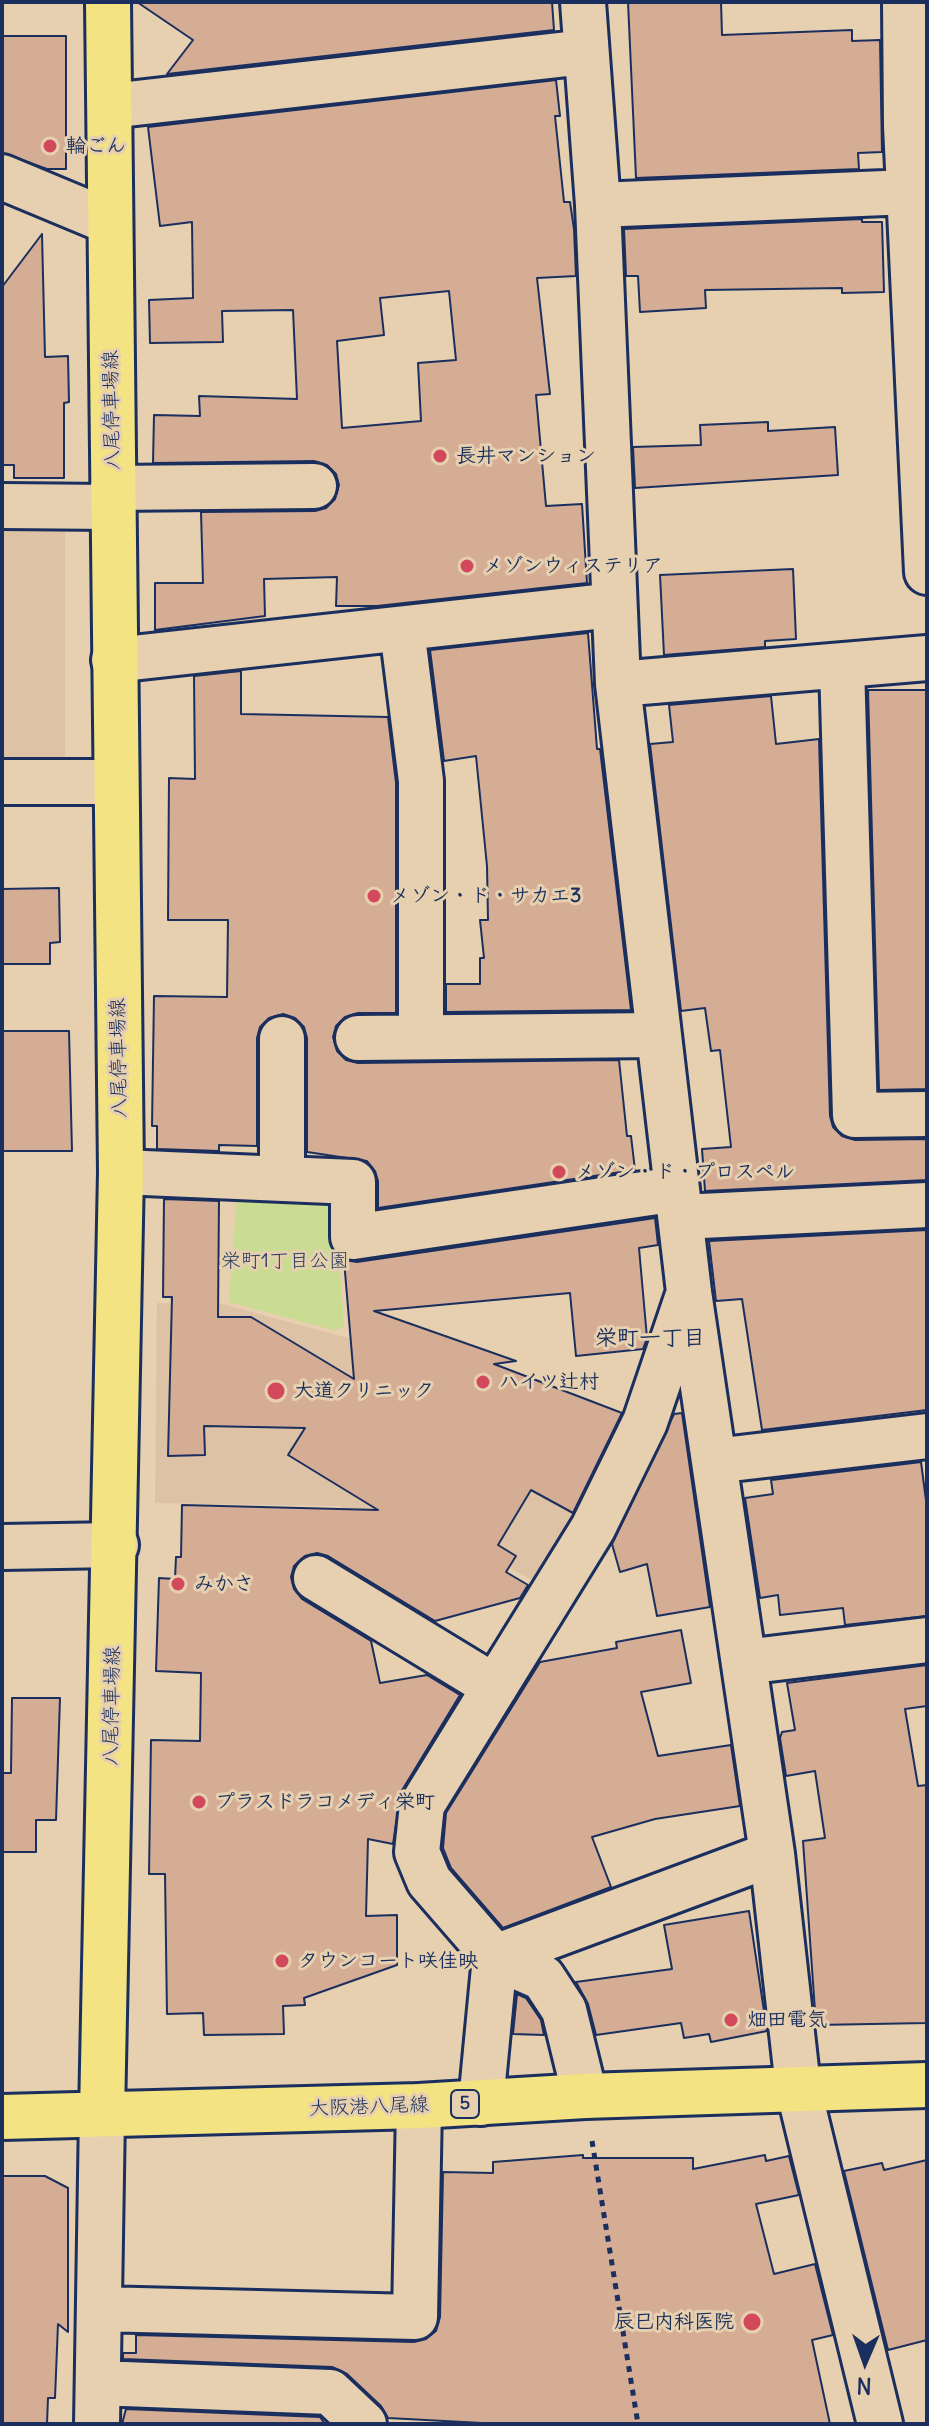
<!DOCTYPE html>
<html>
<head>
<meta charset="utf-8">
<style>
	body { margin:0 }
	#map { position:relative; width:929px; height:2426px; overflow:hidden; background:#e6d0af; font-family:Delius,sans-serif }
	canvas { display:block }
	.frame { position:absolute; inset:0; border:4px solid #1b2f5e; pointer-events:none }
	.north { position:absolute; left:825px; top:2322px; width:80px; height:80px; -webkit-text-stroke:6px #e6d0af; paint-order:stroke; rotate:182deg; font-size:22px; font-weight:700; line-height:32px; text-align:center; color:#1b2f5e }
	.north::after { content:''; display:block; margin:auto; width:28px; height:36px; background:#1b2f5e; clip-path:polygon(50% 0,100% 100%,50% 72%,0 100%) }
</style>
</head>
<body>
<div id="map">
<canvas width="929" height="2426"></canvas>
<div class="frame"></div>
<div class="north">N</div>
</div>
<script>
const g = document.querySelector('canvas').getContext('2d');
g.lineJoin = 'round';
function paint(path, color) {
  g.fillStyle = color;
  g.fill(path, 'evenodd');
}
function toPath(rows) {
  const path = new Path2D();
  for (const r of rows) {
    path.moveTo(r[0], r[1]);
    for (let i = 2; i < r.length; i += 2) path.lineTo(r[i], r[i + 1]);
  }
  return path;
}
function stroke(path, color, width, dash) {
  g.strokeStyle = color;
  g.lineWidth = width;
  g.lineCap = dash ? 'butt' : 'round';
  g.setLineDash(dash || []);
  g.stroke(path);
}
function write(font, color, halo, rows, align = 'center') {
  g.font = font + ' Delius,"Klee One",sans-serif';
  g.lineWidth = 6;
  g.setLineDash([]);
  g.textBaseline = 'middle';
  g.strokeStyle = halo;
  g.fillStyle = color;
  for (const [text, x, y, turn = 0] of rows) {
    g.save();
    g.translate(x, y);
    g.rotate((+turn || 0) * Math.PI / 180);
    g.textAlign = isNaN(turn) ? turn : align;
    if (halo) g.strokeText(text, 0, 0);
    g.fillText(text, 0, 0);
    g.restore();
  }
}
paint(toPath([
	[2,522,65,522,65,762,2,762],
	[157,1303,222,1304,359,1341,550,1466,594,1484,537,1583,470,1546,454,1574,340,1506,155,1503]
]), '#ddc2a6');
paint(toPath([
	[237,1194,335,1200,344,1327,334,1330,229,1302]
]), '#c9dc91');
const building = toPath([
	[137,2,552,2,554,30,167,74,193,40,137,2],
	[628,2,721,2,722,35,852,30,852,41,880,40,882,152,858,153,859,169,636,178,628,2],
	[2,36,66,36,66,169,47,169,2,153,2,36],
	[556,80,560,116,555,116,564,202,570,202,574,229,576,276,537,278,550,394,536,395,546,506,582,504,587,583,377,606,336,606,337,577,264,579,265,616,155,630,155,583,203,583,201,512,315,511,326,508,335,499,339,485,336,474,327,465,314,461,153,463,154,415,200,416,199,396,297,399,293,310,222,311,223,342,150,343,149,300,193,298,192,222,160,226,148,127,556,80],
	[449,291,456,360,418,363,421,421,342,428,337,341,384,335,380,298,449,291],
	[862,219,862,222,882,222,884,292,842,293,842,288,705,290,706,308,640,312,638,276,626,276,624,229,862,219],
	[42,234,45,357,68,356,69,402,64,403,64,478,14,478,14,465,2,465,2,287,42,234],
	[768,422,768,431,835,427,838,475,635,488,633,447,701,445,700,425,768,422],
	[793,569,796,639,765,641,765,647,664,655,660,575,793,569],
	[588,633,597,749,600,749,631,1010,446,1012,446,984,480,984,480,958,484,958,480,920,488,920,487,866,476,756,444,761,430,650,588,633],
	[241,671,241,714,388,717,396,783,396,1013,358,1013,345,1017,336,1026,333,1037,337,1051,346,1060,358,1063,619,1060,627,1136,631,1136,635,1170,378,1208,378,1181,375,1171,367,1161,307,1152,307,1038,304,1027,295,1018,283,1014,269,1018,260,1027,257,1038,257,1146,219,1145,219,1151,157,1149,157,1126,152,1126,154,996,227,997,228,920,168,920,169,778,195,779,194,676,241,671],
	[868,690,927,690,927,1089,879,1090,868,690],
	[771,696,776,744,819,739,830,1116,833,1127,842,1136,855,1140,927,1139,927,1180,705,1191,702,1149,731,1147,720,1050,711,1051,705,1008,681,1011,650,744,673,742,669,705,771,696],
	[59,888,60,942,50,943,50,964,2,964,2,889,59,888],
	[2,1031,69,1031,72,1151,2,1151,2,1031],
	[164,1199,219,1201,218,1317,251,1317,354,1379,344,1260,357,1262,655,1218,658,1245,639,1248,647,1338,643,1349,576,1356,570,1293,374,1311,516,1361,494,1364,622,1413,573,1513,531,1490,498,1545,516,1556,506,1572,528,1585,520,1598,435,1621,328,1556,317,1553,305,1556,294,1566,291,1577,294,1589,302,1599,371,1641,380,1683,427,1675,460,1695,401,1792,393,1844,368,1839,366,1916,397,1915,397,1965,304,1998,305,2005,283,2006,284,2034,204,2035,203,2013,167,2014,165,1874,149,1874,151,1740,200,1741,201,1673,156,1671,159,1578,175,1579,176,1557,181,1557,182,1505,378,1510,288,1455,305,1428,204,1426,205,1455,168,1456,172,1297,163,1297,164,1199],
	[927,1230,927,1410,762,1430,742,1299,716,1301,709,1241,927,1230],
	[682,1413,710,1607,657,1616,647,1564,620,1572,612,1544,674,1414,682,1413],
	[921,1462,927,1508,927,1616,845,1625,843,1608,780,1615,778,1595,760,1598,745,1498,773,1494,771,1480,921,1462],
	[681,1630,691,1683,641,1692,658,1756,731,1745,740,1806,655,1819,592,1837,611,1887,503,1928,451,1868,443,1848,446,1813,540,1662,617,1648,616,1642,681,1630],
	[927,1665,927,1706,905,1709,918,1786,927,1785,927,2023,816,2025,803,1841,825,1838,815,1771,786,1776,780,1738,782,1732,795,1730,787,1683,927,1665],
	[12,1698,60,1698,56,1820,36,1820,36,1852,2,1852,2,1773,11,1773,12,1698],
	[749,1911,767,2031,711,2042,709,2034,684,2038,681,2023,596,2035,588,2004,576,1982,672,1969,664,1925,749,1911],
	[517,1994,526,1998,541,2020,544,2035,513,2034,517,1994],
	[583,2155,583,2158,693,2158,693,2169,765,2155,766,2161,789,2156,799,2195,756,2204,774,2274,815,2264,833,2335,812,2340,830,2424,501,2424,388,2418,381,2406,347,2374,332,2367,123,2359,123,2353,136,2353,136,2335,414,2342,426,2339,436,2331,440,2317,443,2172,493,2173,493,2162,583,2155],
	[927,2160,927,2340,888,2350,844,2171,882,2163,884,2170,927,2160],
	[2,2176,45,2176,68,2188,68,2332,58,2324,55,2398,48,2398,47,2424,2,2424,2,2176],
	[126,2409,320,2417,325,2424,122,2424,126,2409]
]);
paint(building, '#d5ac94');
stroke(building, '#1b2f5e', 2);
const minor = toPath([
	[583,2,598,205,618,684,689,1292,772,1854,798,2087,880,2424],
	[905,2,906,126,927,572],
	[110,106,585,52],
	[2,177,110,222],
	[598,205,909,192],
	[113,488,314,486],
	[2,506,113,507],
	[402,629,421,781,421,1037],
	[114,660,614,605],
	[842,665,855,1115,927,1114],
	[618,684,927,658],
	[2,782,114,782],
	[358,1038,659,1035],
	[121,1172,353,1182,353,1237,677,1189],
	[282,1179,282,1039],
	[681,1217,927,1205],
	[687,1298,645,1422,593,1528,422,1805,417,1852,429,1881,495,1957,772,1854],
	[714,1461,927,1436],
	[2,1547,116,1545],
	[316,1578,495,1687],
	[744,1662,927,1640],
	[481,2103,495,1957,543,1978,564,2010,585,2096],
	[99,2309,415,2317,419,2106],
	[98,2383,330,2392,364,2424],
	[97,2424,102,2114]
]);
const major = toPath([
	[102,2114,121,1172,108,2],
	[2,2117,419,2106,585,2096,927,2085]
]);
stroke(minor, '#1b2f5e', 50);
stroke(major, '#1b2f5e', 50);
stroke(toPath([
	[592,2141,638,2424]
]), '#1b2f5e', 5, [6, 6]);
stroke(minor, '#e6d0af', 44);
stroke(major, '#f4e382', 44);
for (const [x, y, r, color] of [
	[50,146,8,"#d1495b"],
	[440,456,8,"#d1495b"],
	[467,566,8,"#d1495b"],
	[374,896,8,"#d1495b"],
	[559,1172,8,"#d1495b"],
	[483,1382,8,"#d1495b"],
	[276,1391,10,"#d1495b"],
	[178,1584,8,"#d1495b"],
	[199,1802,8,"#d1495b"],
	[282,1961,8,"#d1495b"],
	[731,2020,8,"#d1495b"],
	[752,2322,10,"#d1495b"]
]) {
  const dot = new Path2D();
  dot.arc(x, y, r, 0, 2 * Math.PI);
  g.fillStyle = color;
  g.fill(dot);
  stroke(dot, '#e6d0af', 3);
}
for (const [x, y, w] of [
	[465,2104,28]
]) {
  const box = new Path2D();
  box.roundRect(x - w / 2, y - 14, w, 28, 6);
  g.fillStyle = '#e6d0af';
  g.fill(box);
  stroke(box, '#1b2f5e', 2);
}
write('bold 18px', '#1b2f5e', null, [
	["5",465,2104]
]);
write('bold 20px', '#1b2f5e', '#e6d0af', [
	["輪ごん",66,146],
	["長井マンション",456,456],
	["メゾンウィステリア",483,566],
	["メゾン・ド・サカエ3",390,896],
	["メゾン・ド・プロスペル",575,1172],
	["ハイツ辻村",499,1382],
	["大道クリニック",294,1391],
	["みかさ",194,1584],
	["プラスドラコメディ栄町",215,1802],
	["タウンコート咲佳映",298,1961],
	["畑田電気",747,2020],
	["辰巳内科医院",734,2322,"right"]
], 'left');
write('20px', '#1b2f5e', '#e6d0af', [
	["八尾停車場線",112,410,-91],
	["八尾停車場線",119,1058,-91],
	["八尾停車場線",112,1706,-89],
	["大阪港八尾線",369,2107,-2]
]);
write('20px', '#2c4063', '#e6d0af', [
	["栄町1丁目公園",285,1261]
]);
write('bold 22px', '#1b2f5e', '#e6d0af', [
	["栄町一丁目",650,1339]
]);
</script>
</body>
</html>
